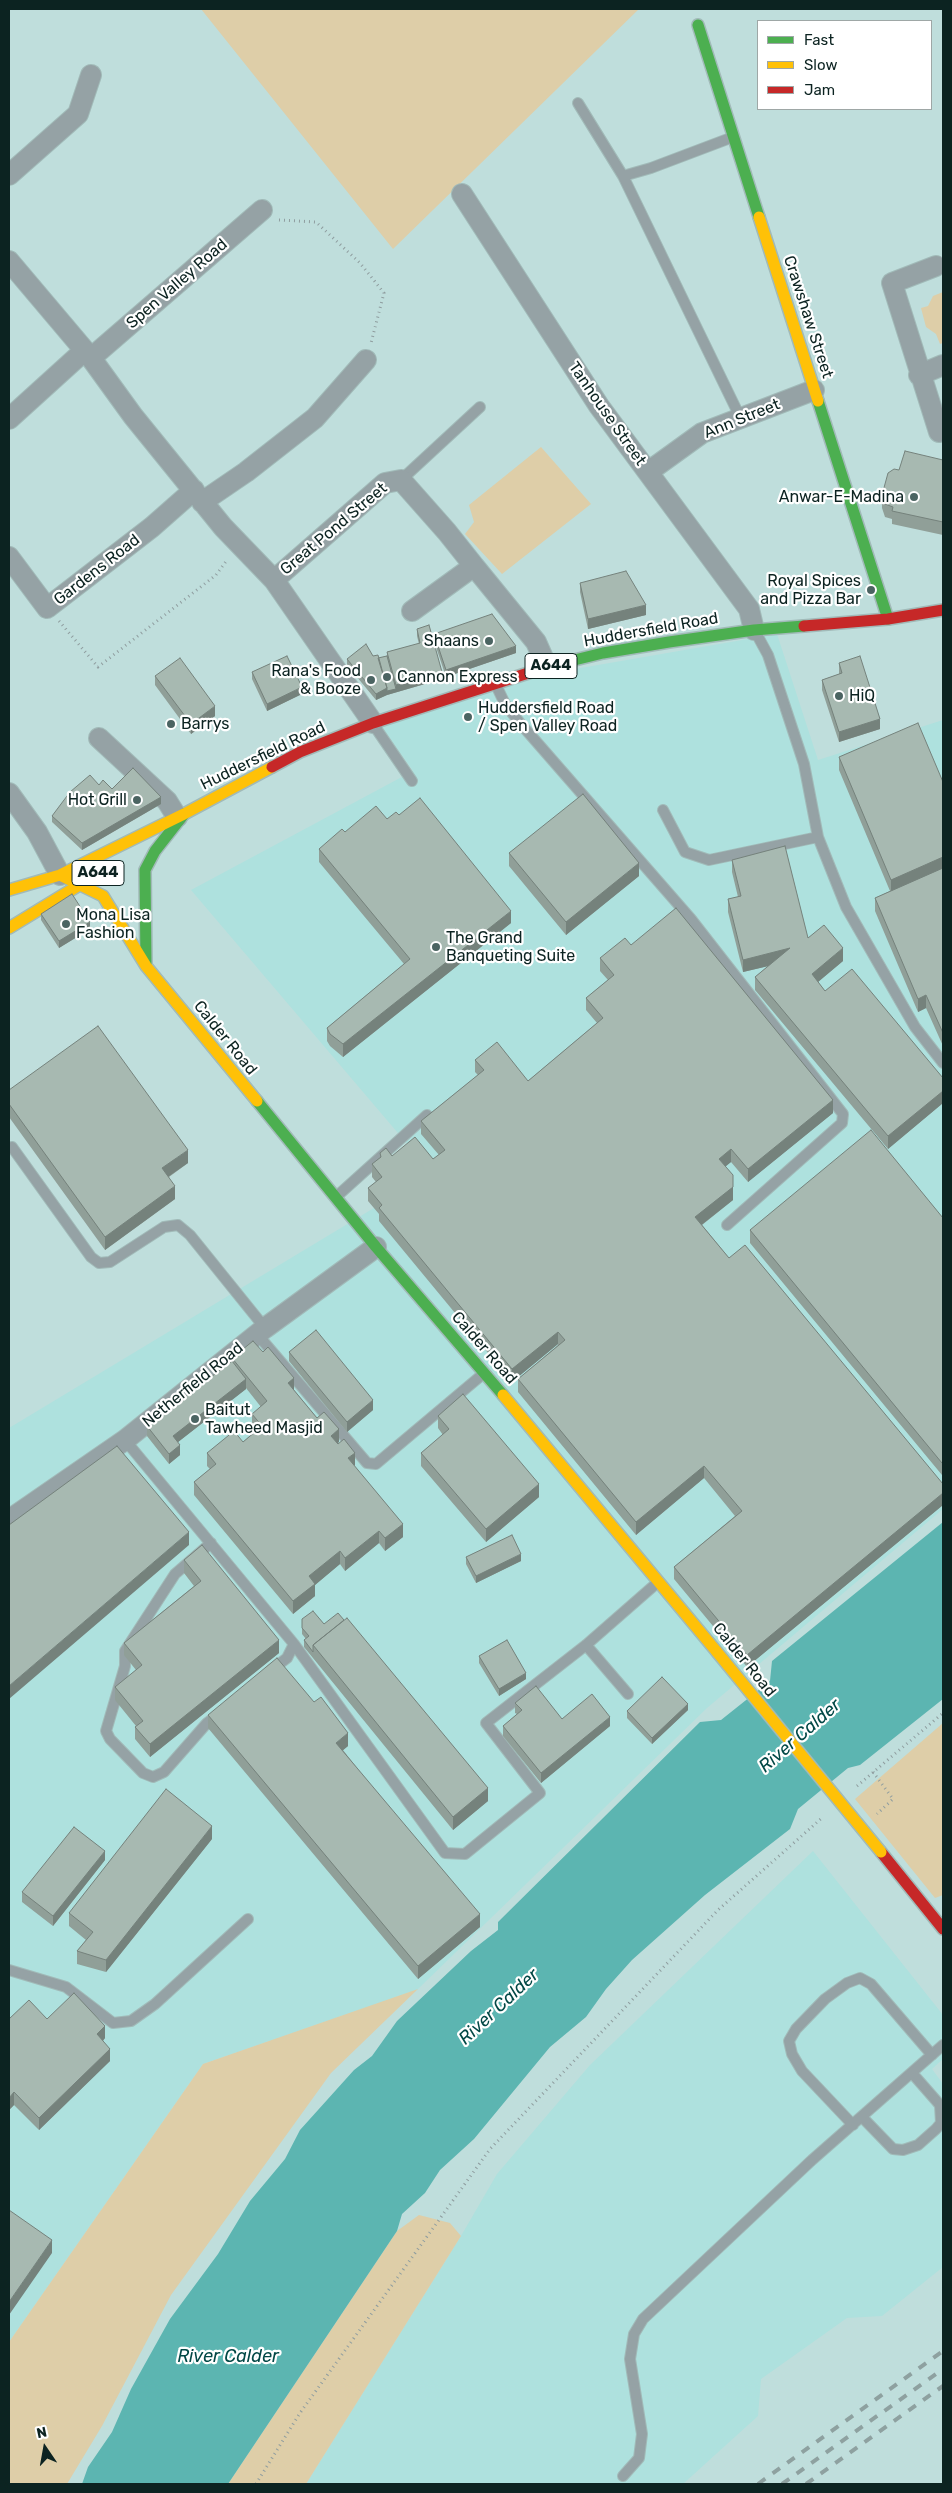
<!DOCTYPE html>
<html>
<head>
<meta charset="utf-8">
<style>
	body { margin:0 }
	#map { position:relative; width:952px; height:2493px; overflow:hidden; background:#bfdedc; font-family:Rubik,sans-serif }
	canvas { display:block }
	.frame { position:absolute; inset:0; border:10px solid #0c2321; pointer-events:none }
	.legend { position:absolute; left:757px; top:20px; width:175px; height:90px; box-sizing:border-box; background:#fff; border:1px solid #9ea7a6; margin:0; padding:6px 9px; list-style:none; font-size:15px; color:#0c2321 }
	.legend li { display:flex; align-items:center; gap:10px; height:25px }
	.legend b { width:25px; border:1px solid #9ea7a6 }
	.north { position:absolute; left:20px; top:2423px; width:50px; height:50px; -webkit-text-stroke:4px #fff; paint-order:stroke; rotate:348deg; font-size:14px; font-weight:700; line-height:20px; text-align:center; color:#0c2321 }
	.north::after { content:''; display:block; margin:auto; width:18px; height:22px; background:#0c2321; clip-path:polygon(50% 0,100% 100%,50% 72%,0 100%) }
</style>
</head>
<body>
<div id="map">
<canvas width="952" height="2493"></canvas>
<div class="frame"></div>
<ul class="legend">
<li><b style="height:6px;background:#4caf50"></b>Fast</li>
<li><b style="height:6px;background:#ffc107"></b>Slow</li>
<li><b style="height:6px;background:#c62828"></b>Jam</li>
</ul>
<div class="north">N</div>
</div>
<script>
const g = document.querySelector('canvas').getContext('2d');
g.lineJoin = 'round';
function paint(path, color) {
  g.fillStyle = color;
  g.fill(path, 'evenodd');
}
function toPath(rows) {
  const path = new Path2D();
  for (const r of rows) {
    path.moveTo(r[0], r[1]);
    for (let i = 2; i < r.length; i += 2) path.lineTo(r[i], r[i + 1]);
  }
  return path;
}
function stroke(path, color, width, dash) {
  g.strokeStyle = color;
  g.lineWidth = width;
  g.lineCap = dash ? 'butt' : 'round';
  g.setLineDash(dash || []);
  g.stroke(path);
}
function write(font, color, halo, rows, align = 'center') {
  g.font = font + ' Rubik,sans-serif';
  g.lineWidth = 4.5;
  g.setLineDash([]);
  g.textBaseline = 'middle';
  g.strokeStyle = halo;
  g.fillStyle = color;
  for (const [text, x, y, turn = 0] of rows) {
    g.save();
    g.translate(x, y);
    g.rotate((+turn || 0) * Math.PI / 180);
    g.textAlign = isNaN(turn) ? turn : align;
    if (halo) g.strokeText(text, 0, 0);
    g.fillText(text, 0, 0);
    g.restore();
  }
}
paint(toPath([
	[777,634,818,760,943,720,943,1509,707,1708,417,1990,203,2064,9,2342,9,1428,432,1173,191,890,413,771,381,726,546,674],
	[813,1851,943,2015,943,2059,932,2069,943,2084,943,2267,882,2316,847,2318,761,2379,758,2416,683,2484,306,2484,461,2236,497,2174,590,2065]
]), '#aee1de');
paint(toPath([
	[201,9,639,9,393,249],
	[943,292,943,343,940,344,936,334,926,327,921,308,928,306,933,296],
	[541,447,591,504,502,574,465,534,474,522,469,505],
	[943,1723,943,1895,935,1898,855,1799],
	[418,1989,331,2073,171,2295,102,2426,67,2484,9,2484,9,2342,203,2064],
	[419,2215,450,2223,461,2236,306,2484,228,2484,397,2231]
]), '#decea8');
paint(toPath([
	[943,1522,943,1699,860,1765,848,1768,798,1809,790,1829,705,1895,632,1960,606,1989,586,2017,550,2047,474,2139,440,2170,425,2193,402,2214,397,2231,228,2484,82,2484,88,2467,112,2432,131,2389,170,2319,218,2254,250,2201,285,2159,300,2130,354,2070,372,2056,397,2021,471,1951,498,1930,498,1922,700,1722,721,1720,770,1681,772,1661]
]), '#5cb5b1');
const lane = toPath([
	[578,103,623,176,741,419],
	[623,176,651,168,733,137],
	[401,480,480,407],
	[756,633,768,655,804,764,818,837,846,907,915,1027,943,1063],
	[496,685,505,704,520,723,691,919,843,1114,842,1123,727,1225],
	[373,724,412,781],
	[663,810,685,852,709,860,818,837],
	[12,1147,91,1257,99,1263,110,1262,164,1227,178,1225,190,1235,265,1328],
	[336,1197,427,1115],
	[257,1334,367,1463,376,1464,483,1374],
	[125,1440,294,1644,287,1658,270,1671],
	[211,1543,175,1574,125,1651,125,1666,106,1731,110,1739,143,1773,153,1777,164,1772,207,1723,219,1714],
	[294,1644,445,1853,465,1854,540,1793,486,1723,586,1645,658,1582],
	[586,1645,628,1694],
	[9,1970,66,1987,113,2023,131,2021,155,2004,248,1919],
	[862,2117,893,2149,903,2150,918,2145,936,2129,941,2123,940,2105,912,2073],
	[853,2125,802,2071,792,2054,789,2041,796,2029,825,1999,847,1983,860,1978,871,1984,932,2055],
	[623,2476,639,2458,642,2434,630,2359,634,2334,643,2319,812,2160,943,2045]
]);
const street = toPath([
	[9,175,78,114,91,75],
	[462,194,599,406,749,609,754,630],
	[9,261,91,358,133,416,223,527,274,580,373,723],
	[936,266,892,283,939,432],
	[91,358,262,210],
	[919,375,943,365],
	[9,419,84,351],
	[648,472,702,433,814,390],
	[202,502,246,472,315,418,366,360],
	[9,557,47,608,152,527,194,490],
	[474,566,536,642,547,667],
	[274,580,385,483,401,480,447,532,474,566,412,611],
	[99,738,167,801,177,817],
	[9,793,37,832,60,875],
	[9,1520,125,1440,265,1328,376,1247]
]);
const fast = toPath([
	[698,25,759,217],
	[818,401,888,619],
	[550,666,603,653,669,642,754,630,804,626],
	[146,965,145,870,155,851,184,814],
	[257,1101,376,1247,503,1395]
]);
const slow = toPath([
	[759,217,818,401],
	[62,876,103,896,146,966,257,1101],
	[9,890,60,875,184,814,272,767],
	[9,928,99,873],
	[503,1395,717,1652]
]);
const jam = toPath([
	[804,626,888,619,943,610],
	[272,767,300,752,373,723,550,666],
	[881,1852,943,1929]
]);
stroke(lane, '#a1bab8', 12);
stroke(street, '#a1bab8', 22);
stroke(fast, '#a1bab8', 14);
stroke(slow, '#a1bab8', 14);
stroke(jam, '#a1bab8', 14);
stroke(toPath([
	[279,220,316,222,360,263,384,293,371,343],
	[59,621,98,667,216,575,227,560],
	[873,1772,893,1799,877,1814],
	[857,1786,943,1713],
	[256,2484,300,2413,490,2149,718,1910,823,1817]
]), '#8f9d9f', 3, [1, 4]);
stroke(lane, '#95a2a5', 10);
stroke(street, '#95a2a5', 20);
stroke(fast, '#4caf50', 11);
stroke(slow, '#ffc107', 11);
stroke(jam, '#c62828', 11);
stroke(toPath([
	[758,2484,943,2351],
	[782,2484,943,2369],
	[806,2484,943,2386]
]), '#8ea1a0', 4, [9, 9]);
const slowBridge = toPath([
	[717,1652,881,1852]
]);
stroke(slowBridge, '#a1bab8', 14, []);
stroke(slowBridge, '#ffc107', 11);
paint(toPath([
	[943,460,943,535,892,524,892,519,885,517,882,508,882,495,899,470],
	[580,583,646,615,588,629,580,592],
	[417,629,442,679,387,695,376,700,347,665,347,659,373,656,378,658,387,656,387,652,419,644,417,636],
	[434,634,516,653,446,677,434,641],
	[839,663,880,729,839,742,822,690,822,680,839,674],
	[252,672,302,694,267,711,252,679],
	[155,676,215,716,191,734,155,685],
	[839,757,943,782,943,1046,926,1008,918,1012,875,911,875,898,890,891,839,770],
	[99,785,161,804,82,850,52,822,52,816],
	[399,815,511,923,343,1057,330,1046,327,1041,327,1028,404,964,319,862,319,849,345,832],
	[509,853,639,876,566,935,509,866],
	[732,860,808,938,843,961,818,982,825,991,943,1078,943,1103,888,1149,755,990,755,977,768,966,743,972,728,912,728,899,738,897,732,872],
	[41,914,90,929,59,948,41,920],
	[631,945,833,1113,748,1182,731,1162,725,1166,733,1200,702,1225,729,1258,943,1484,943,1505,747,1667,674,1579,674,1567,735,1516,704,1478,636,1535,518,1392,518,1379,558,1345,558,1344,512,1382,379,1221,379,1214,368,1201,368,1188,376,1182,372,1177,372,1164,380,1158,380,1153,392,1156,433,1159,439,1155,421,1134,421,1121,478,1075,475,1072,475,1060,528,1081,597,1023,586,1010,586,998,608,980,600,971,600,958],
	[9,1090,188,1163,169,1177,175,1199,105,1250,9,1117],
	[943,1218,942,1475,750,1243,750,1230],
	[289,1352,373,1410,347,1432,289,1361],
	[232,1358,294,1390,317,1418,339,1442,337,1443,355,1465,354,1466,403,1537,385,1551,379,1543,345,1571,340,1564,315,1585,315,1596,293,1614,194,1495,194,1482,210,1469,207,1466,207,1453,243,1442,255,1431,252,1427,252,1414,261,1407,246,1388,246,1389,178,1442,180,1455,169,1464,147,1436,147,1426,232,1361],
	[438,1416,539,1497,486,1542,421,1466,421,1453,443,1435,438,1428],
	[466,1557,521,1561,476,1583,466,1564],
	[184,1560,279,1653,150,1757,135,1739,135,1727,136,1726,115,1700,115,1687,136,1670,124,1655,124,1643,194,1586,184,1573],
	[302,1619,324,1624,488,1801,453,1830,304,1647,304,1640,306,1639,302,1634],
	[479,1656,526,1679,499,1696,479,1663],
	[515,1703,562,1719,610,1726,541,1783,503,1736,503,1726,517,1714,515,1713],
	[688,1710,652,1744,627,1718,627,1711],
	[208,1715,348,1746,343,1750,480,1927,418,1979,208,1728],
	[212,1839,106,1972,77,1964,77,1951,86,1940,69,1926,69,1913],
	[105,1860,53,1926,22,1902,22,1892],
	[9,2019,47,2019,105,2038,103,2041,110,2061,39,2130,14,2105,9,2110]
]), '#909f98');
paint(toPath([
	[646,605,646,615,588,629,588,619],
	[516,646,516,653,446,677,446,670],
	[442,672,442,679,387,695,376,700,376,694,387,688,396,689,396,685],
	[302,687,302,694,267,711,267,704],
	[215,706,215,716,191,734,191,724],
	[880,719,880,729,839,742,839,732],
	[161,797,161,804,82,850,82,843],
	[943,857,943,870,891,892,891,880],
	[639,863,639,876,566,935,566,922],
	[511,911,511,923,343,1057,343,1044],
	[90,922,90,929,59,948,59,941],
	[790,948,790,961,743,972,743,960],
	[843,948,843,961,812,987,812,974],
	[926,995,926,1008,918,1012,918,999],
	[943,1091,943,1103,888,1149,888,1136],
	[833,1100,833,1113,748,1182,748,1169],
	[731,1149,731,1162,719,1172,719,1159],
	[188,1150,188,1163,162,1181,162,1168],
	[733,1175,733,1200,695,1230,695,1217],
	[175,1186,175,1199,105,1250,105,1237],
	[558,1332,558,1344,512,1382,512,1369],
	[294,1378,294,1391,288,1383],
	[246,1379,246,1389,173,1446,173,1436],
	[373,1400,373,1410,347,1432,347,1422],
	[339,1429,339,1442,331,1448,331,1436],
	[180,1445,180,1455,169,1464,169,1454],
	[355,1453,355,1465,348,1471,348,1458],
	[943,1461,943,1474,942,1475,942,1463],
	[704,1466,704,1478,636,1535,636,1522],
	[539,1484,539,1497,486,1542,486,1529],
	[943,1493,943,1505,747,1667,747,1655],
	[403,1524,403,1537,385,1551,385,1538],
	[379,1531,379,1543,345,1571,345,1558],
	[189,1532,189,1545,9,1699,9,1686],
	[340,1551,340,1564,315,1585,315,1596,293,1614,293,1601,309,1576],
	[521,1554,521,1561,476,1583,476,1576],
	[279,1640,279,1653,150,1757,150,1744],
	[526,1673,526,1679,499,1696,499,1689],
	[688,1704,688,1710,652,1744,652,1738],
	[610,1717,610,1726,541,1783,541,1773],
	[348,1733,348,1746,336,1756,336,1743],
	[488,1788,488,1801,453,1830,453,1817],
	[212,1826,212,1839,106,1972,106,1960],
	[105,1851,105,1860,53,1926,53,1916],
	[480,1914,480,1927,418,1979,418,1966],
	[105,2026,105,2038,97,2047,97,2034],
	[110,2049,110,2061,39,2130,39,2118],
	[14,2092,14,2105,9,2110,9,2098],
	[52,2240,52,2253,9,2315,9,2302]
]), '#75827c');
const building = toPath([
	[905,451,943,460,943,522,892,511,893,507,885,504,882,495,888,473,894,469,899,470,905,451],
	[626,571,646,605,588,619,580,583,626,571],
	[492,614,516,646,446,670,434,634,492,614],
	[429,625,442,672,396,685,387,652,420,643,417,629,429,625],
	[366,644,373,656,378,655,387,688,376,694,347,659,366,644],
	[287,656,302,687,267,704,252,672,287,656],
	[387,656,396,689,387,691,387,688,378,658,387,656],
	[860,656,880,719,839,732,822,680,842,673,839,663,860,656],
	[180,658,215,706,191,724,155,676,180,658],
	[918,723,943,782,943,857,891,880,839,757,918,723],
	[133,768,161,797,82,843,52,816,70,792,90,775,99,785,103,780,112,789,133,768],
	[583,794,639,863,566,922,509,853,583,794],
	[420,798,511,911,343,1044,330,1034,327,1028,410,959,319,849,342,829,345,832,376,806,387,819,396,812,399,815,420,798],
	[785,846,808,938,824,925,843,948,812,974,825,991,852,969,943,1078,943,1091,888,1136,755,977,790,948,743,960,728,899,741,896,732,860,785,846],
	[943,868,943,1033,926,995,918,999,875,898,943,868],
	[72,894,90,922,59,941,41,914,72,894],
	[676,908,833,1100,748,1169,731,1149,719,1159,733,1175,733,1187,695,1217,729,1258,745,1245,943,1484,943,1493,747,1655,674,1567,742,1511,704,1466,636,1522,518,1379,565,1340,558,1332,512,1369,379,1208,382,1205,368,1188,382,1177,372,1164,381,1157,380,1153,386,1148,392,1156,415,1137,433,1159,445,1150,421,1121,484,1070,475,1060,497,1042,528,1081,603,1018,586,998,614,975,600,958,625,938,631,945,676,908],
	[98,1026,188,1150,162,1168,175,1186,105,1237,9,1104,9,1090,98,1026],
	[871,1130,943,1218,943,1461,942,1463,750,1230,871,1130],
	[316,1330,373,1400,347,1422,289,1352,316,1330],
	[253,1341,263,1352,268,1347,294,1378,288,1383,317,1418,324,1412,339,1429,331,1436,338,1444,344,1439,355,1453,348,1458,403,1524,385,1538,379,1531,345,1558,340,1551,309,1576,315,1584,293,1601,194,1482,216,1464,207,1453,234,1431,243,1442,262,1426,252,1414,267,1401,232,1358,253,1341],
	[232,1361,246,1379,173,1436,180,1445,169,1454,147,1426,232,1361],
	[463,1394,539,1484,486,1529,421,1453,449,1429,438,1416,463,1394],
	[117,1446,189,1532,9,1686,9,1525,117,1446],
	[512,1535,521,1554,476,1576,466,1557,512,1535],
	[202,1545,279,1640,150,1744,135,1727,143,1721,115,1687,142,1665,124,1643,201,1581,184,1560,202,1545],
	[313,1611,324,1624,338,1613,344,1620,313,1645,313,1652,304,1640,309,1636,302,1628,302,1619,313,1611],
	[347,1618,488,1788,453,1817,313,1645,347,1618],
	[507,1640,526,1673,499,1689,479,1656,507,1640],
	[277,1658,314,1702,321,1697,348,1733,336,1743,480,1914,418,1966,208,1715,277,1658],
	[662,1677,688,1704,652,1738,627,1711,662,1677],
	[536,1686,562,1719,592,1694,610,1717,541,1773,503,1726,522,1710,515,1703,536,1686],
	[166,1789,212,1826,106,1960,77,1951,93,1932,69,1913,166,1789],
	[74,1827,105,1851,53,1916,22,1892,74,1827],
	[74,1993,105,2026,97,2034,110,2049,39,2118,14,2092,9,2098,9,2019,29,2000,47,2019,74,1993],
	[9,2210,52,2240,9,2302,9,2210]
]);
paint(building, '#a7b9b1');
stroke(building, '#75827c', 1);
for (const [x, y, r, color] of [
	[914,497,5,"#4b6462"],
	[871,590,5,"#4b6462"],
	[489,641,5,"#4b6462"],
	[387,677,5,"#4b6462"],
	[371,680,5,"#4b6462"],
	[839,696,5,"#4b6462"],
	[468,717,5,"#4b6462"],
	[171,724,5,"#4b6462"],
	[137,800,5,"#4b6462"],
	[66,924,5,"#4b6462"],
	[436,947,5,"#4b6462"],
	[195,1419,5,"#4b6462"]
]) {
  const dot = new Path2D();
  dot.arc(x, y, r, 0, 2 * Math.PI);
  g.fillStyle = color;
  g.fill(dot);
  stroke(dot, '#fff', 2);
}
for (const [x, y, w] of [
	[551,666,52],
	[98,873,52]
]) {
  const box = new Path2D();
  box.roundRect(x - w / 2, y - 12.5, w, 25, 4);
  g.fillStyle = '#fff';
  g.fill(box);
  stroke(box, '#0c2321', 1);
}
write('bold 15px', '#0c2321', null, [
	["A644",551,666],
	["A644",98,873]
]);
write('16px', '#0c2321', '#fff', [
	["Spen Valley Road",177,284,-41],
	["Crawshaw Street",808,317,72],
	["Tanhouse Street",607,414,55],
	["Ann Street",742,419,-22],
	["Great Pond Street",334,529,-40],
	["Gardens Road",97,570,-38],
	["Huddersfield Road",651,630,-10],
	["Huddersfield Road",263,756,-26],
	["Calder Road",225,1038,51],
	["Calder Road",484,1348,49],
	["Netherfield Road",193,1385,-39],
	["Calder Road",744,1660,51]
]);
write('16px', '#0c2321', '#fff', [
	["Anwar-E-Madina",904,497,"right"],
	["Royal Spices",861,581,"right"],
	["and Pizza Bar",861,599,"right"],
	["Shaans",479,641,"right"],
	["Rana's Food",361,671,"right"],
	["& Booze",361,689,"right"],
	["Cannon Express",397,677],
	["HiQ",849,696],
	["Huddersfield Road",478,708],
	["/ Spen Valley Road",478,726],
	["Barrys",181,724],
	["Hot Grill",127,800,"right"],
	["Mona Lisa",76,915],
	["Fashion",76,933],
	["The Grand",446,938],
	["Banqueting Suite",446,956],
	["Baitut",205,1410],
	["Tawheed Masjid",205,1428]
], 'left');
write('italic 18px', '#024846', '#fff', [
	["River Calder",800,1736,-41],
	["River Calder",499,2007,-43],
	["River Calder",228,2357]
]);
</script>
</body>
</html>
